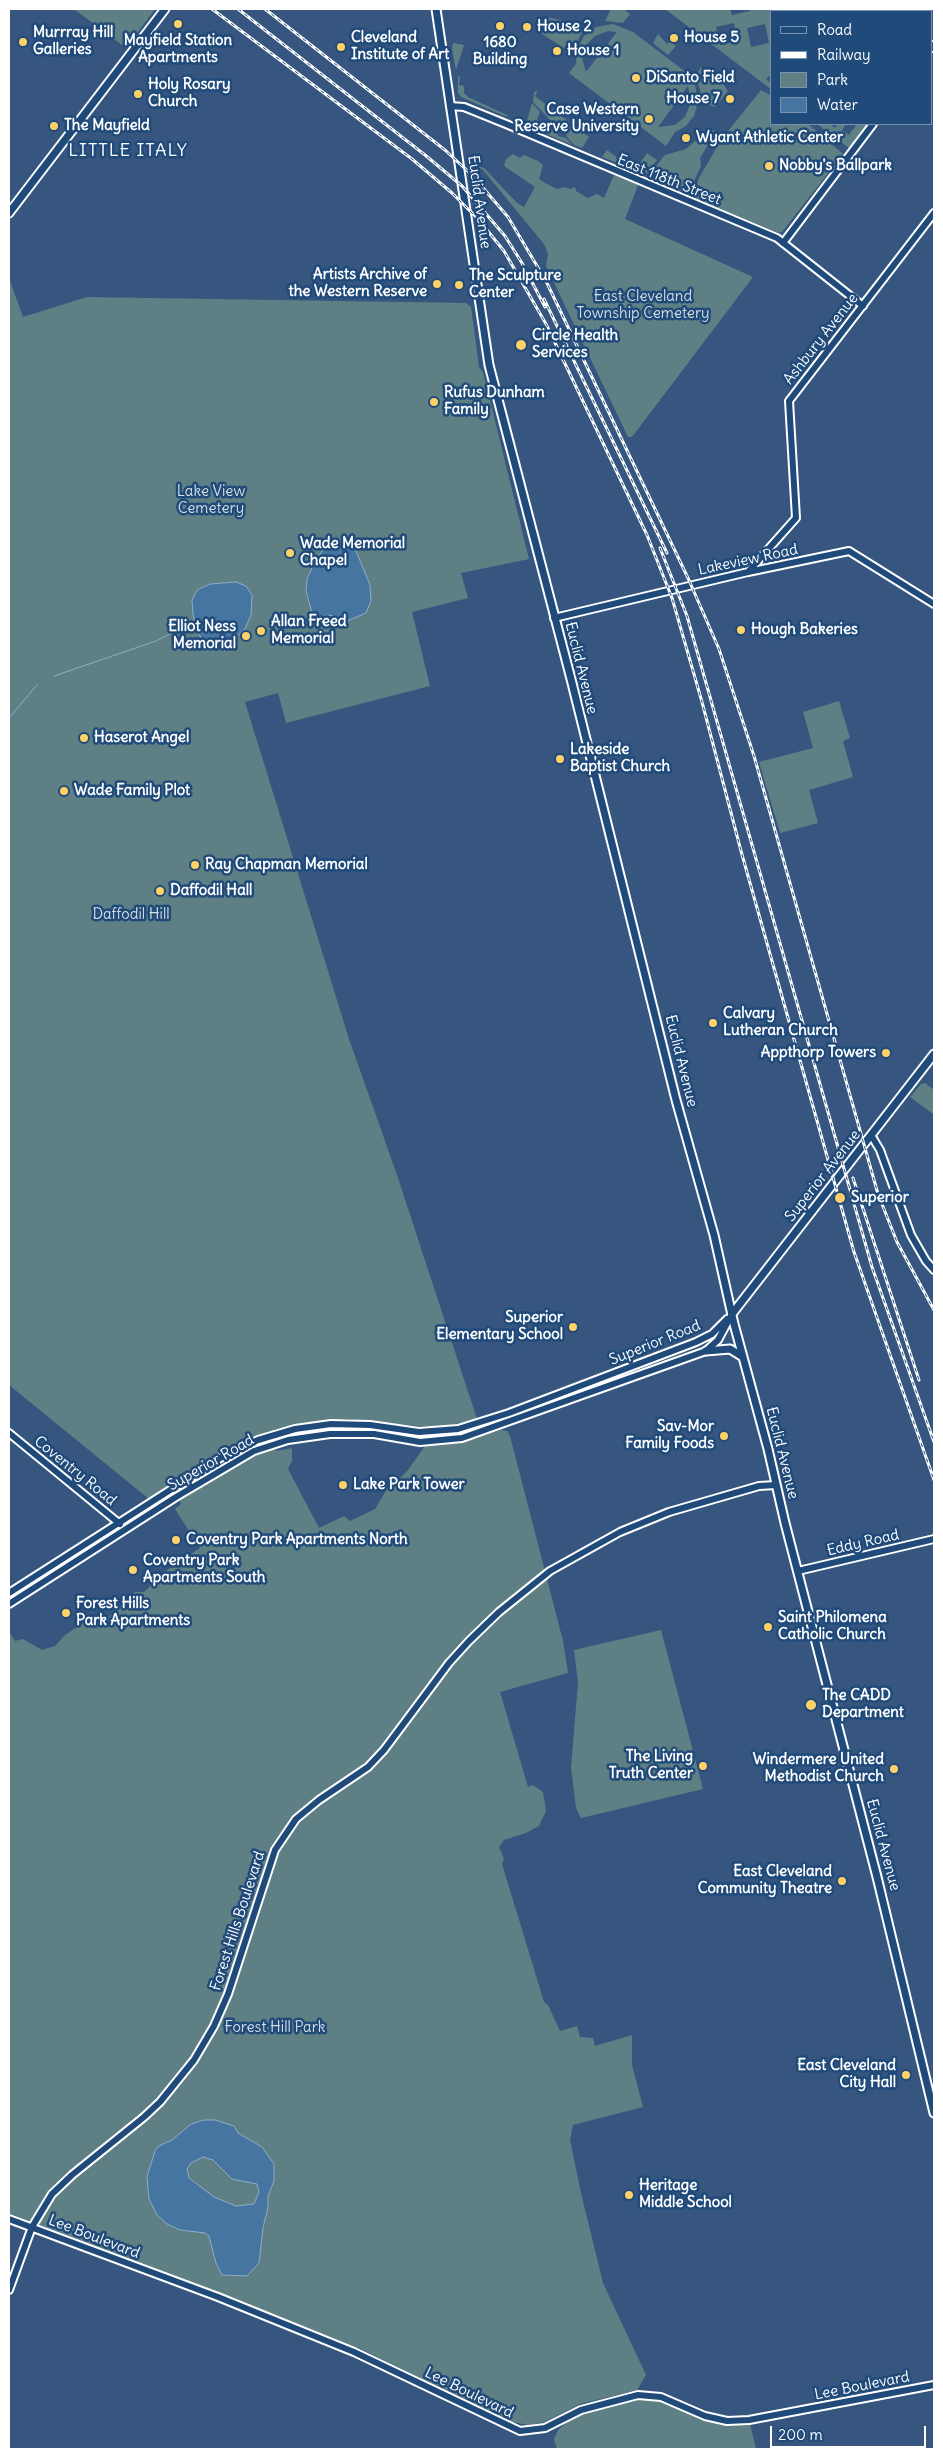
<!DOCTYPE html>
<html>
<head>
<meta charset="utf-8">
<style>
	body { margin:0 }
	#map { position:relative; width:943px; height:2458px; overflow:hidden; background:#36567f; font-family:Delius,sans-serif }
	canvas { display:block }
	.frame { position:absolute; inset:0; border:10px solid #fff; pointer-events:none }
	.legend { position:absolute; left:770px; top:10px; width:162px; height:115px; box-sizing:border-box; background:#1f4a7a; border:1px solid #7992af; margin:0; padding:6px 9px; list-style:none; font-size:15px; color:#fff }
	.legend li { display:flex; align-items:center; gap:10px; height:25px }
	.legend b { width:25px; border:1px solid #7992af }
	.scale { position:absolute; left:770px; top:2426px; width:156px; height:22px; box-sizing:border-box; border:2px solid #fff; border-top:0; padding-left:6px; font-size:15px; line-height:18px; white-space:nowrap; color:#fff; -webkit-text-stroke:4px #1f4a7a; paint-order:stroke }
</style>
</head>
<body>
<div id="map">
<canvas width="943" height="2458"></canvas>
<div class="frame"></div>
<ul class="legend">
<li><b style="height:6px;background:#1f4a7a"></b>Road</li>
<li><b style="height:6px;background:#fff"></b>Railway</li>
<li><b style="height:14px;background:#5e8085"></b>Park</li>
<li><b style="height:14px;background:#4675a2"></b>Water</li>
</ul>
<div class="scale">200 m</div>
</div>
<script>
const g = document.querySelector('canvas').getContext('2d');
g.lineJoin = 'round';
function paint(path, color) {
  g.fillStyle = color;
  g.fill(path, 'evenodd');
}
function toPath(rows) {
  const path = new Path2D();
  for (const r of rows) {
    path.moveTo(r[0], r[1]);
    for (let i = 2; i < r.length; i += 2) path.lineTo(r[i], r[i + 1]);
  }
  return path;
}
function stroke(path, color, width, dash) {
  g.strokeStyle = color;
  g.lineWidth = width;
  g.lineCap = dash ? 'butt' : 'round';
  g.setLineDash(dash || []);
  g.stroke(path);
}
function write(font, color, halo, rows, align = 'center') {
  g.font = font + ' Delius,sans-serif';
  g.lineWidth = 5;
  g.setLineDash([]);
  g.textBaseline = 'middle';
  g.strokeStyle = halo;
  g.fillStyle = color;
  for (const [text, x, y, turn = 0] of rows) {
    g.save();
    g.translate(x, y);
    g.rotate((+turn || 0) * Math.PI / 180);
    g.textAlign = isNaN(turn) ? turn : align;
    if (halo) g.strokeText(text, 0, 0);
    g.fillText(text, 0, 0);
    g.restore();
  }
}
paint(toPath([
	[74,9,155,9,126,48],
	[611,9,623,9,630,14,623,23,605,21],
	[665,9,730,9,732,15,750,11,750,9,896,9,899,11,772,11,772,74,766,79,772,84,772,90],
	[734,23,738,41,720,45,716,27],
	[765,24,769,43,751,47,747,28],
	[546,17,574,23,580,29,584,29,572,51,566,45,564,48,542,34],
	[613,24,633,32,687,73,695,85,698,102,694,116,686,126,675,132,666,146,569,73,576,64,577,50,584,36,596,27],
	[608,31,617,32,586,72,582,58,586,45,595,36],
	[688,86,691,102,685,117,675,125,658,127],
	[658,34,667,44,670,42,676,46,668,55,653,43],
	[453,43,464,45,456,70,452,49],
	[701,67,708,75,723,84,728,91,715,107,702,102,700,89,695,77],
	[458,76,460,77,459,85,464,86,464,93,468,97,507,115,507,117,461,97,458,93],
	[761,90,772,96,772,124,808,124,843,154,782,232,779,233,692,197,699,178,721,140],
	[538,91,535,96,589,137,582,148,574,145,567,137,566,130,558,128,533,102,534,92],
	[532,103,540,112,537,119,539,124,545,124,549,120,557,129,558,136,566,138,572,145,526,125],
	[817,124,830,124,835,128,838,124,846,124,842,130,849,135,857,124,867,124,849,148],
	[712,130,714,131,711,140,700,158,701,166,688,194,648,176,665,155,686,149,707,131,708,133],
	[607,150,630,167,632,165,637,167,647,153,657,160,646,174,602,157],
	[513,154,520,158,524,155,538,161,543,165,539,179,545,183,557,189,565,187,570,189,575,187,576,191,588,198,597,194,604,198,614,175,638,185,625,219,753,277,632,437,628,437,546,266,548,254,544,244,483,170,476,166,484,168,517,203,524,207,535,187,504,166,506,159],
	[9,278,23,317,87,297,466,303,471,307,479,367,483,372,529,559,461,573,468,598,412,612,430,686,286,723,278,693,245,702,349,1039,397,1175,477,1419,438,1428,348,1419,303,1423,277,1429,231,1447,149,1499,9,1385],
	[839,701,850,738,843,741,853,777,809,790,818,823,780,833,759,762,813,748,803,712],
	[925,1083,934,1090,933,1114,910,1097,921,1084],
	[501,1430,507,1431,510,1436,563,1641,568,1673,500,1692,528,1787,533,1785,543,1792,546,1811,539,1826,526,1833,504,1840,499,1847,504,1859,502,1864,544,2002,548,2005,560,2031,577,2026,580,2037,593,2038,595,2046,632,2035,632,2065,643,2107,573,2125,570,2140,581,2193,603,2283,646,2375,637,2390,580,2404,544,2422,528,2425,508,2421,361,2349,218,2292,9,2213,9,1632,15,1641,23,1639,42,1650,55,1646,65,1635,89,1619,97,1622,108,1618,116,1608,127,1601,135,1592,144,1592,166,1571,200,1548,175,1509,181,1504,179,1500,256,1454,274,1447,276,1451,292,1448,292,1461,288,1469,319,1528,344,1516,350,1521,375,1509,388,1487,397,1481,408,1470,425,1446,464,1442],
	[661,1630,703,1789,581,1818,576,1808,571,1767,578,1683,574,1650],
	[649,2395,705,2416,749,2420,756,2449,557,2449,554,2439,558,2430,581,2410]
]), '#5e8085');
const water = toPath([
	[352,541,370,585,371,601,366,613,347,621,341,617,328,615,321,617,312,613,306,591,307,579,313,566,322,551,333,544,352,541],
	[236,582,246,586,252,595,251,615,245,629,226,646,206,645,196,630,193,614,192,600,197,590,210,584,236,582],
	[204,2120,215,2120,234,2126,238,2133,262,2147,274,2164,274,2181,268,2196,268,2207,263,2228,259,2263,247,2276,222,2275,216,2263,209,2236,205,2233,180,2230,167,2224,157,2215,149,2199,147,2177,155,2151,159,2146,172,2140,191,2124,204,2120],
	[203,2157,213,2160,232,2179,257,2184,259,2192,254,2204,236,2206,214,2197,189,2178,187,2169,191,2163,203,2157]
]);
paint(water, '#4675a2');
stroke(water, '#90acc7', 1);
stroke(toPath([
	[54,676,156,641,187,625,195,619],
	[9,718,37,685]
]), '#90acc7', 1);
const secondary = toPath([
	[932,48,934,45],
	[450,106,464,107,506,124,777,238,863,306],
	[783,243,873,124],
	[748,572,796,518,789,401,934,213],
	[554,618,748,572,849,551,934,604],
	[871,1135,880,1150,911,1235,926,1261,934,1270],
	[9,1433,120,1524],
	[798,1571,934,1539],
	[9,1593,225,1455,258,1440,295,1429,331,1424,370,1425,419,1432,458,1429,509,1413,696,1342,712,1334,727,1319],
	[9,1604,176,1497,254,1451,288,1440,330,1434,374,1434,420,1442,462,1438,706,1351,718,1340,732,1314],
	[9,2219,218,2297,354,2352,520,2431,545,2428,581,2410,638,2395,661,2397,705,2416,727,2421,749,2420,934,2385],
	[9,2290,32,2227,52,2194,72,2175,144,2117,160,2102,194,2060,214,2026,228,1994,275,1850,296,1819,319,1800,368,1767,384,1750,449,1663,469,1641,499,1612,550,1571,620,1532,669,1512,759,1486,776,1485]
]);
const primary = toPath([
	[436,9,489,365,571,679,676,1100,714,1235,734,1324,768,1449,785,1523,877,1877,934,2113],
	[9,213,165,9],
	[732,1314,934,1054],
	[706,1351,730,1349,743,1357]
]);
stroke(secondary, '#fff', 10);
stroke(primary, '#fff', 11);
stroke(secondary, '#1f4a7a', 6);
stroke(primary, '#1f4a7a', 7);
const rail = toPath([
	[212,9,412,159,452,193,478,219,504,251,546,324,647,535,672,598,702,702,741,851,854,1252,934,1480],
	[238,9,425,155,462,186,505,236,522,263,545,307],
	[265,9,445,150,472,175,508,217,546,281,688,578,719,649,754,756,878,1194,897,1242,934,1310],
	[544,299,667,553],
	[660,548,687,616,872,1267,934,1442],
	[853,1178,919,1380]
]);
stroke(rail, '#fff', 3);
stroke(rail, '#1f4a7a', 1, [4]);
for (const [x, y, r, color] of [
	[178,24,5,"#ffd166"],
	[500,26,5,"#ffd166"],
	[527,27,5,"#ffd166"],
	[674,38,5,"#ffd166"],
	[23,42,5,"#ffd166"],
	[341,47,5,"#ffd166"],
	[557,51,5,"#ffd166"],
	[636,78,5,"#ffd166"],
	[138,94,5,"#ffd166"],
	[730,99,5,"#ffd166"],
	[649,119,5,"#ffd166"],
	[54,126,5,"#ffd166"],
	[686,138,5,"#ffd166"],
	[769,166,5,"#ffd166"],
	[437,284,5,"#ffd166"],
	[459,285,5,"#ffd166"],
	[521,345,6,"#ffd166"],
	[434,402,5,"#ffd166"],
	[290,553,5,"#ffd166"],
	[741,630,5,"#ffd166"],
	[261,631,5,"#ffd166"],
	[246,636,5,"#ffd166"],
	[84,738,5,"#ffd166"],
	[560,759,5,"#ffd166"],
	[64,791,5,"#ffd166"],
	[195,865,5,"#ffd166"],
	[160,891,5,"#ffd166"],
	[713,1023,5,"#ffd166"],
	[886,1053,5,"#ffd166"],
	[840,1198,6,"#ffd166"],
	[573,1327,5,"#ffd166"],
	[724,1436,5,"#ffd166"],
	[343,1485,5,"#ffd166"],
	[176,1540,5,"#ffd166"],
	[133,1570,5,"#ffd166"],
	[66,1613,5,"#ffd166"],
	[768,1627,5,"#ffd166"],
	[811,1705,6,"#ffd166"],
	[703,1766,5,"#ffd166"],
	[894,1769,5,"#ffd166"],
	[842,1881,5,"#ffd166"],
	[906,2075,5,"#ffd166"],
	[629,2195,5,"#ffd166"]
]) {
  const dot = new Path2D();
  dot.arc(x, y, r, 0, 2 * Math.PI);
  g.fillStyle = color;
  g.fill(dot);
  stroke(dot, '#1f4a7a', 2);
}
write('bold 15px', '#fff', '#1f4a7a', [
	["House 2",537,27],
	["Murrray Hill",33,33],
	["Galleries",33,50],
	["Cleveland",351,38],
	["Institute of Art",351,55],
	["House 5",684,38],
	["Mayfield Station",178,41,"center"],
	["Apartments",178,58,"center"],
	["1680",500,43,"center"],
	["Building",500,60,"center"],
	["House 1",567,51],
	["DiSanto Field",646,78],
	["Holy Rosary",148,85],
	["Church",148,102],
	["House 7",720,99,"right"],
	["Case Western",639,110,"right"],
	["Reserve University",639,127,"right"],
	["The Mayfield",64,126],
	["Wyant Athletic Center",696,138],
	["Nobby's Ballpark",779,166],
	["Artists Archive of",427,275,"right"],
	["the Western Reserve",427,292,"right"],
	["The Sculpture",469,276],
	["Center",469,293],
	["Circle Health",532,336],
	["Services",532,353],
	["Rufus Dunham",444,393],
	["Family",444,410],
	["Wade Memorial",300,544],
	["Chapel",300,561],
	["Allan Freed",271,622],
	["Memorial",271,639],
	["Elliot Ness",236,627,"right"],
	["Memorial",236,644,"right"],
	["Hough Bakeries",751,630],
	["Haserot Angel",94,738],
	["Lakeside",570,750],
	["Baptist Church",570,767],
	["Wade Family Plot",74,791],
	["Ray Chapman Memorial",205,865],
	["Daffodil Hall",170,891],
	["Calvary",723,1014],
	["Lutheran Church",723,1031],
	["Appthorp Towers",876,1053,"right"],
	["Superior",851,1198],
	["Superior",563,1318,"right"],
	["Elementary School",563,1335,"right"],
	["Sav-Mor",714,1427,"right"],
	["Family Foods",714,1444,"right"],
	["Lake Park Tower",353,1485],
	["Coventry Park Apartments North",186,1540],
	["Coventry Park",143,1561],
	["Apartments South",143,1578],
	["Forest Hills",76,1604],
	["Park Apartments",76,1621],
	["Saint Philomena",778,1618],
	["Catholic Church",778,1635],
	["The CADD",822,1696],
	["Department",822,1713],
	["The Living",693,1757,"right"],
	["Truth Center",693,1774,"right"],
	["Windermere United",884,1760,"right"],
	["Methodist Church",884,1777,"right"],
	["East Cleveland",832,1872,"right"],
	["Community Theatre",832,1889,"right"],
	["East Cleveland",896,2066,"right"],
	["City Hall",896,2083,"right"],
	["Heritage",639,2186],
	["Middle School",639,2203]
], 'left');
write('15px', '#fff', '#1f4a7a', [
	["East 118th Street",669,180,22],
	["Euclid Avenue",479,202,82],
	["Ashbury Avenue",821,339,-52],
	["Lakeview Road",748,560,-12],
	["Euclid Avenue",581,668,76],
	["Euclid Avenue",681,1061,76],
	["Superior Avenue",823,1176,-52],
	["Superior Road",655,1343,-22],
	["Euclid Avenue",782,1453,76],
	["Superior Road",211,1463,-30],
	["Coventry Road",75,1471,39],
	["Eddy Road",863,1543,-13],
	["Euclid Avenue",883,1845,75],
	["Forest Hills Boulevard",238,1921,-72],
	["Lee Boulevard",94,2237,21],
	["Lee Boulevard",862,2386,-11],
	["Lee Boulevard",469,2393,26]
]);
write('15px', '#d7dfe0', '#1f4a7a', [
	["East Cleveland",643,297],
	["Township Cemetery",643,314],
	["Lake View",211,492],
	["Cemetery",211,509],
	["Daffodil Hill",131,915],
	["Forest Hill Park",275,2028]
]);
g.letterSpacing = '1px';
write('18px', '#fff', '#1f4a7a', [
	["LITTLE ITALY",128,151]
]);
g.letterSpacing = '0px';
</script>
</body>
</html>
